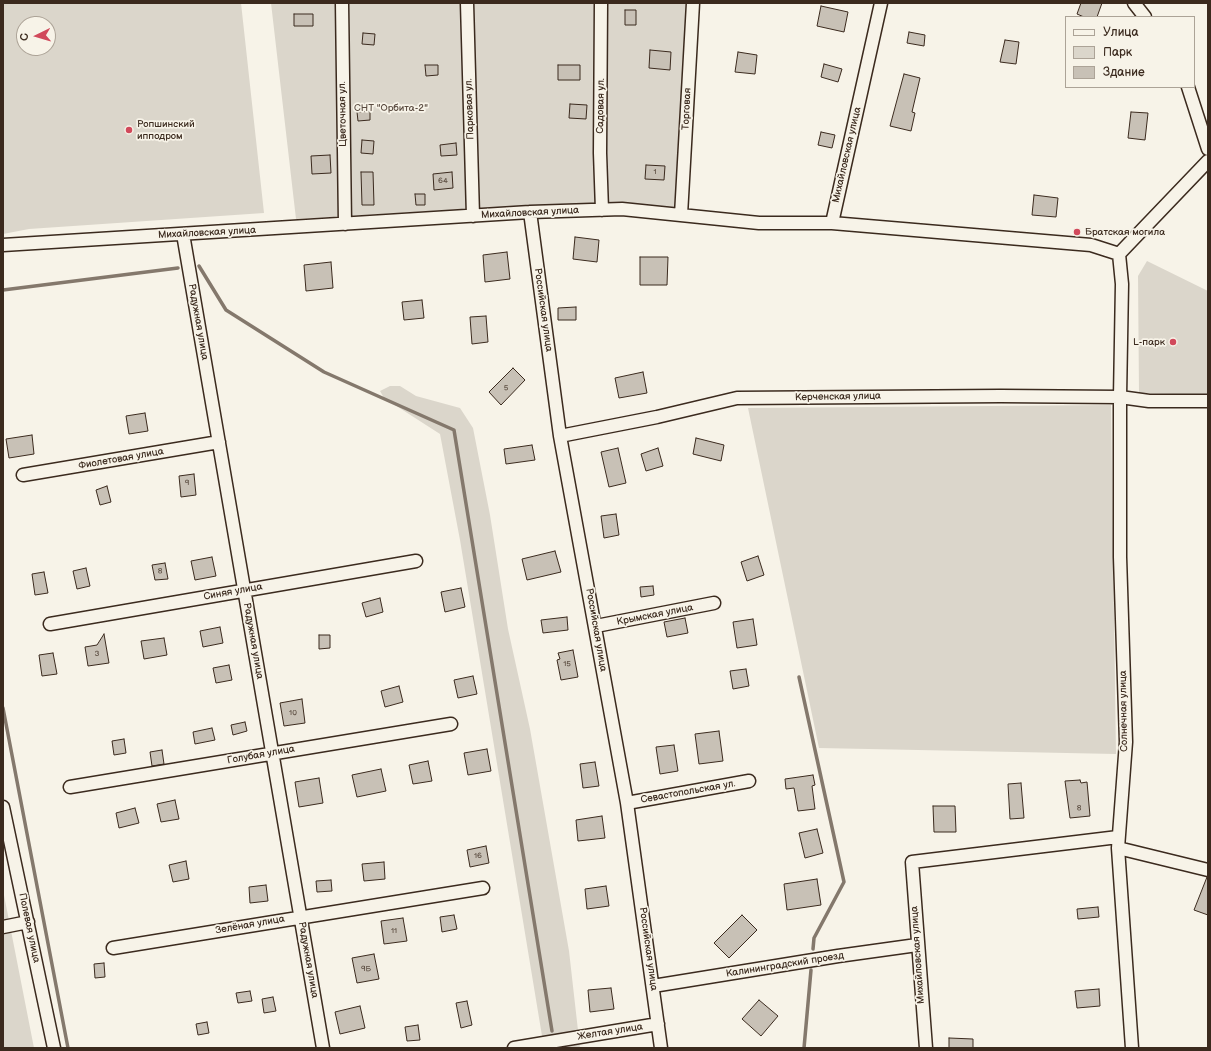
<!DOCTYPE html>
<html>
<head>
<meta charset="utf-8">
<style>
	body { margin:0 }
	#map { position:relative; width:1211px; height:1051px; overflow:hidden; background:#f7f3e8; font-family:"Balsamiq Sans",sans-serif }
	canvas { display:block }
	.frame { position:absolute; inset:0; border:4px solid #3b2a1e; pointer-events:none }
	.legend { position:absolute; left:1065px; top:16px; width:130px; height:72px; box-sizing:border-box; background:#f7f3e8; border:1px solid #aca397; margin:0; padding:5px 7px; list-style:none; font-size:12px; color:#3b2a1e }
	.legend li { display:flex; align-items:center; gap:8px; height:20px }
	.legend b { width:20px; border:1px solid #aca397 }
	.north { position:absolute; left:16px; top:16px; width:40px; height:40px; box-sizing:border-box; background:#f7f3e8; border:1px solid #aca397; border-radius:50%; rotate:265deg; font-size:11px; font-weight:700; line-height:16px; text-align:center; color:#3b2a1e }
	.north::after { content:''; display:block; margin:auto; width:14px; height:18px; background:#d1495b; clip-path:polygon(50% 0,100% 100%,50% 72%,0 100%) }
</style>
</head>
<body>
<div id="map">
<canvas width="1211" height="1051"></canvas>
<div class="frame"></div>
<ul class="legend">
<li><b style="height:5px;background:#f7f3e8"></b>Улица</li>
<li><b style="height:11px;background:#dbd6cb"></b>Парк</li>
<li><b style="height:11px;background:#c8c1b6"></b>Здание</li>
</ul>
<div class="north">С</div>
</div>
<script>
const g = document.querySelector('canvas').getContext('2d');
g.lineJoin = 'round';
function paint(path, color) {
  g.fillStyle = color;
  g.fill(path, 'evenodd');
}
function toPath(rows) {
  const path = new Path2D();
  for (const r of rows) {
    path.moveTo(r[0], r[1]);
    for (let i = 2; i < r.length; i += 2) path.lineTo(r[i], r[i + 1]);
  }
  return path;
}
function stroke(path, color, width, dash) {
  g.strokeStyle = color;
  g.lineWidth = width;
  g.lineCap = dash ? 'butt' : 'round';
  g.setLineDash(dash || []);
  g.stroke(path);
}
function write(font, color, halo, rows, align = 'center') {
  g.font = font + ' "Balsamiq Sans",sans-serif';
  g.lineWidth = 3.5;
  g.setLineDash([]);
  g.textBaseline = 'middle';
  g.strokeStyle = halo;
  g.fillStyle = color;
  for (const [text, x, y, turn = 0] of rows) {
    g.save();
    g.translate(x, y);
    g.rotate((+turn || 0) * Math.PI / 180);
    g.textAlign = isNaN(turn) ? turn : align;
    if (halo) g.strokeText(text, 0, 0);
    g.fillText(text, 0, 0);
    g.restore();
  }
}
paint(toPath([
	[3,3,241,3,264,213,29,229,3,234],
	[24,24,48,24,48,48,24,48],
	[271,3,689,3,677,210,619,203,482,208,296,219],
	[1147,261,1208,291,1208,395,1139,393,1138,276],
	[390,386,400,386,416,396,460,408,473,428,490,515,508,629,530,729,569,951,580,1048,544,1048,460,540,440,434,384,398,380,391],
	[1111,405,1116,754,819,748,748,408],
	[3,890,34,1048,3,1048]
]), '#dbd6cb');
stroke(toPath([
	[199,266,226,310,324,372,454,430,552,1031],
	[3,290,178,268],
	[799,677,844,882,814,938,813,949],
	[3,708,68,1048],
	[804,1048,811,970]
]), '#84786c', 3.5);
const building = toPath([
	[1081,3,1102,3,1097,17,1084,17,1077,14,1081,3],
	[821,6,848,12,844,32,817,26,821,6],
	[625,10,636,10,636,25,625,25,625,10],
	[294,14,313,14,313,26,294,26,294,14],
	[909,32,925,35,924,46,907,43,909,32],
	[363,33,375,34,374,45,362,44,363,33],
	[1005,40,1019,42,1016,64,1000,62,1005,40],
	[650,50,671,52,670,70,649,68,650,50],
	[738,52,757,55,755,74,735,72,738,52],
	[824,64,842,69,838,82,821,77,824,64],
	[425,65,438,65,438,75,426,76,425,65],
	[558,65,580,65,580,80,558,80,558,65],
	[904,74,920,78,912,112,915,113,911,131,890,126,904,74],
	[570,104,587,105,586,119,569,118,570,104],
	[370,111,370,120,358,121,357,112,370,111],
	[1131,112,1148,113,1145,140,1128,138,1131,112],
	[821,132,835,135,832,148,818,145,821,132],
	[362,140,374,141,373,154,361,153,362,140],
	[456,143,457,155,441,156,440,145,456,143],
	[330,155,331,173,312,174,311,156,330,155],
	[646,165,665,166,664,180,645,179,646,165],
	[361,172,373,172,374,205,362,205,361,172],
	[452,172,453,188,434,190,433,174,452,172],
	[415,194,425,194,425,205,416,205,415,194],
	[1034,195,1058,198,1056,217,1032,215,1034,195],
	[575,237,599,240,597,262,573,259,575,237],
	[507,252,510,279,485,282,483,255,507,252],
	[640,257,668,257,667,285,640,285,640,257],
	[331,262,333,288,306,291,304,265,331,262],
	[422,300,424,318,404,320,402,302,422,300],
	[576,307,576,320,558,320,558,308,576,307],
	[486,316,488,342,472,344,470,317,486,316],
	[513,368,525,380,501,405,489,392,513,368],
	[643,372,647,393,619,398,615,378,643,372],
	[145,413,148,431,129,434,126,416,145,413],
	[32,435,34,454,9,458,6,439,32,435],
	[696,438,724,445,721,461,693,454,696,438],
	[532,445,535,460,506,464,504,449,532,445],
	[618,448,626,483,609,487,601,452,618,448],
	[658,448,663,466,646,471,641,454,658,448],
	[194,474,196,495,181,497,179,476,194,474],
	[107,486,111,502,100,505,96,490,107,486],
	[616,514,619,535,604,538,601,516,616,514],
	[555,551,561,572,527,580,522,559,555,551],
	[758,556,764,575,747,581,741,562,758,556],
	[212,557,216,576,195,580,191,561,212,557],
	[165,563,168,579,155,580,152,565,165,563],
	[86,568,90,586,77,589,73,571,86,568],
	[44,572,48,593,35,595,32,574,44,572],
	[653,586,654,595,641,597,640,587,653,586],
	[461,588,465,607,445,612,441,592,461,588],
	[380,598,383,612,366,617,362,603,380,598],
	[567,617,568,630,543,633,541,620,567,617],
	[685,618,688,633,667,637,664,622,685,618],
	[753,619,757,645,737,648,733,622,753,619],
	[220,627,223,643,203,647,200,631,220,627],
	[104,634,109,663,88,666,85,647,97,645,104,634],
	[319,635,330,635,330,648,319,649,319,635],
	[164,638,167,655,144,659,141,641,164,638],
	[573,650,578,677,561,680,557,660,560,659,558,653,573,650],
	[53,653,57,674,42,676,39,655,53,653],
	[229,665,232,680,216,683,213,668,229,665],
	[746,669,749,686,733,689,730,671,746,669],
	[473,676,477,694,458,698,454,680,473,676],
	[399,686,403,702,385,707,381,691,399,686],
	[302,699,305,723,284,726,280,703,302,699],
	[245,722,247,731,233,735,231,725,245,722],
	[212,728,215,740,195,744,193,732,212,728],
	[719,731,723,761,699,764,695,734,719,731],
	[124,739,126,753,114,755,112,741,124,739],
	[674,745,678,771,660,774,656,747,674,745],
	[487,749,491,771,468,775,464,753,487,749],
	[162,750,164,764,152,766,150,752,162,750],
	[428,761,432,781,413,784,409,765,428,761],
	[595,762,599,786,583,788,580,764,595,762],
	[381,769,386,791,357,797,352,775,381,769],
	[813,775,815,785,812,786,815,809,798,811,794,788,786,789,785,779,813,775],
	[319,778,323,803,299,807,295,782,319,778],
	[1080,780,1081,783,1087,782,1090,816,1070,818,1065,781,1080,780],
	[1021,783,1024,818,1010,819,1008,784,1021,783],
	[175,800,179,819,161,822,157,804,175,800],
	[933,806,955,806,956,832,934,832,933,806],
	[135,808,139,823,119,828,116,813,135,808],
	[602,816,605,838,578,841,576,820,602,816],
	[817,829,823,853,805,858,799,833,817,829],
	[486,846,489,863,470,867,467,850,486,846],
	[186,861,189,879,173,882,169,865,186,861],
	[384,862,385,879,364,881,362,864,384,862],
	[1207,877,1208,877,1208,915,1194,910,1207,877],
	[817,879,821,905,787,910,784,884,817,879],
	[331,880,332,891,317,892,316,881,331,880],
	[266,885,268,901,250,903,249,887,266,885],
	[606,886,609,906,587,909,585,889,606,886],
	[1098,907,1099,917,1078,919,1077,909,1098,907],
	[454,915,457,929,442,932,440,917,454,915],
	[742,915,757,930,729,958,714,943,742,915],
	[403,918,407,941,384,944,381,921,403,918],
	[374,954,379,979,357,983,352,958,374,954],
	[104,963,105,977,95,978,94,964,104,963],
	[611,988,614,1009,590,1012,588,990,611,988],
	[1099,989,1100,1006,1077,1008,1075,991,1099,989],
	[250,991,252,1001,238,1003,236,993,250,991],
	[273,997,276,1011,264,1013,262,999,273,997],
	[759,1000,778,1016,761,1036,742,1019,759,1000],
	[467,1001,472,1025,461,1028,456,1003,467,1001],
	[360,1006,365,1028,340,1034,335,1012,360,1006],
	[207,1022,209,1033,198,1035,196,1024,207,1022],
	[418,1025,420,1040,407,1041,405,1027,418,1025],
	[949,1038,973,1039,973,1048,949,1048,949,1038]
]);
paint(building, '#c8c1b6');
stroke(building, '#3b2a1e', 1);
const minor = toPath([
	[342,3,345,224],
	[467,3,473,216],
	[601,3,600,153,602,210],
	[1134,3,1145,17],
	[1188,87,1208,149],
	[1208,161,1119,254,1122,284,1120,397,1149,401,1208,401],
	[530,212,560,436,627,803,661,1048],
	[681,215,693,3],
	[832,223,881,3],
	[183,234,323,1048],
	[3,245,530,212,622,209,759,223,832,223,1091,245,1119,254],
	[560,436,657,417,737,398,1001,396,1120,397,1120,557,1126,742,1118,848,1132,1048],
	[23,475,219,442],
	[50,624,416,561],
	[596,626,714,603],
	[70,787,451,724],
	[627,803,749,781],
	[3,807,54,1048],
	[1118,848,1208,870],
	[3,927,28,922],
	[113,948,483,888],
	[653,986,838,956,917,945],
	[514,1048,658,1024],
	[926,1048,912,862,1118,837]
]);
stroke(minor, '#3b2a1e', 15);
stroke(minor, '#f7f3e8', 12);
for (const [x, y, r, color] of [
	[129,130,4,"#d1495b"],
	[1077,232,4,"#d1495b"],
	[1173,342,4,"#d1495b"]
]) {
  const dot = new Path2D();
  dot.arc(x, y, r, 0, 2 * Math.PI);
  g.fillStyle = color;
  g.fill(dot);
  stroke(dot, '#f7f3e8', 1.5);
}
write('8px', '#5e5044', null, [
	["1",655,172],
	["64",443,181],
	["5",506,388],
	["9",187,483],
	["8",160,571],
	["3",97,654],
	["15",567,664],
	["10",293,713],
	["8",1079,808],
	["16",478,856],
	["11",394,931],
	["9Б",366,969]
]);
write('10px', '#3b2a1e', '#f7f3e8', [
	["Садовая ул.",601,106,-89],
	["Парковая ул.",470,109,-92],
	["Торговая",687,109,-87],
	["Цветочная ул.",343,114,-91],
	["Михайловская улица",847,155,-77],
	["Михайловская улица",530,213,-3],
	["Михайловская улица",207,233,-3],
	["Российская улица",543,310,82],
	["Радужная улица",198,322,80],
	["Керченская улица",838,397,-1],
	["Фиолетовая улица",121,459,-10],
	["Синяя улица",233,592,-10],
	["Крымская улица",655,615,-11],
	["Российская улица",596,630,80],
	["Радужная улица",253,641,80],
	["Солнечная улица",1124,711,-91],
	["Голубая улица",261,755,-10],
	["Севастопольская ул.",688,792,-10],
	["Зелёная улица",250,925,-10],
	["Полевая улица",29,928,78],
	["Российская улица",648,949,82],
	["Михайловская улица",918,955,-94],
	["Радужная улица",308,960,80],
	["Калининградский проезд",785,965,-9],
	["Желтая улица",610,1032,-9]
]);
write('10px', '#5b4c41', '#f7f3e8', [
	["СНТ \"Орбита-2\"",391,108]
]);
write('10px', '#3b2a1e', '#f7f3e8', [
	["Ропшинский",137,124],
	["ипподром",137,136],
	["Братская могила",1085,232],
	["L-парк",1165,342,"right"]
], 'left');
</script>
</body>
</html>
